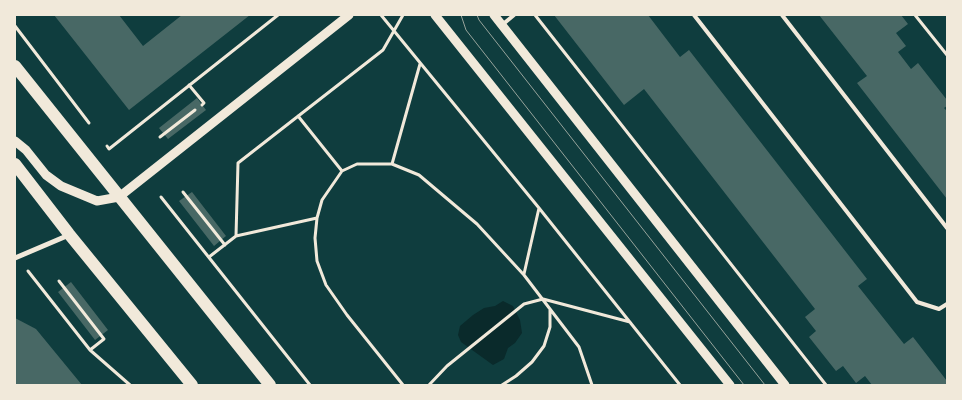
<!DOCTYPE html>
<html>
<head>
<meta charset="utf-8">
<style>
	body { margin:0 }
	#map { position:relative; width:962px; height:400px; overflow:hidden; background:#0f3d3e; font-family:"DejaVu Sans",sans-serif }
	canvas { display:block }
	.frame { position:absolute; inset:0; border:16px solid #f1e9da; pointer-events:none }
</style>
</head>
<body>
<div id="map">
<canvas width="962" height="400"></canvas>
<div class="frame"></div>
</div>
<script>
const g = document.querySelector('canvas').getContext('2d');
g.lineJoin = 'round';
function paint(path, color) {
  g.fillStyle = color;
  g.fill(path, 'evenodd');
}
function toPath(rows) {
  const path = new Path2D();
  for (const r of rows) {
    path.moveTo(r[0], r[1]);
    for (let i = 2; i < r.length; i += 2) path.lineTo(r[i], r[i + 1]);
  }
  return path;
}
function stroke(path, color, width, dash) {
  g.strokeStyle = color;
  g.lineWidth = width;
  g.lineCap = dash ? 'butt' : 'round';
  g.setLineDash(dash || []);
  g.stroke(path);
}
paint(toPath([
	[503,301,513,306,520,320,522,333,515,343,508,348,504,359,493,365,461,342,458,335,460,326,473,315,484,308,495,306]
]), '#0a2a2b');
paint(toPath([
	[54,15,119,15,143,46,182,15,250,15,129,110],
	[554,15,648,15,680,57,689,50,867,279,858,286,904,344,913,337,947,381,947,385,872,385,865,376,856,383,843,366,836,371,809,337,816,331,805,317,815,309,644,89,624,105],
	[819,15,901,15,908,24,896,33,906,46,898,52,911,69,918,63,947,100,947,106,944,108,947,111,947,199,857,83,867,76],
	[197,98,206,110,168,139,159,128],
	[192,192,226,236,214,246,179,201],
	[71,282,108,330,95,340,58,292],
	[15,318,36,329,82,385,15,385]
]), '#486865');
stroke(toPath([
	[381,15,539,208,680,385],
	[535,15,826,385],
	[915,15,947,55],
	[15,26,89,123],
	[189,85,204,103,202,105],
	[298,116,342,171],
	[160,137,195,110],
	[107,146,109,149,278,15],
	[392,164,420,64],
	[183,192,225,245],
	[161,197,310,385],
	[236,236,238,163,383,50,403,15],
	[209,257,236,236,317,218],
	[28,271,90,350,130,385],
	[524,274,539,208],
	[59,281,104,339,90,350],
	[403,385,347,315,326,285,317,261,315,238,317,218,322,200,342,171,357,164,392,164,419,175,477,224,524,275,579,347,592,385],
	[429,385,447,366,524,304,543,299,630,322],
	[502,385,516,376,532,362,544,346,550,327,550,310]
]), '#f1e9da', 3);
stroke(toPath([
	[694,15,917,302,939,309,947,304],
	[782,15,947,228],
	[502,25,514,15]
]), '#f1e9da', 4);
stroke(toPath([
	[15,258,69,235]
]), '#f1e9da', 5);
stroke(toPath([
	[435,15,730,385],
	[494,15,785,385],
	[15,141,26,150,46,175,61,186,97,201,119,197,349,15]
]), '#f1e9da', 9);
stroke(toPath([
	[15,66,270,385],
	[15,164,69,234,192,385]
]), '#f1e9da', 12);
stroke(toPath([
	[461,15,466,30,744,385],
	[477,15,479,20,765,385]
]), '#97a49c', 1);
</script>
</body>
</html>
